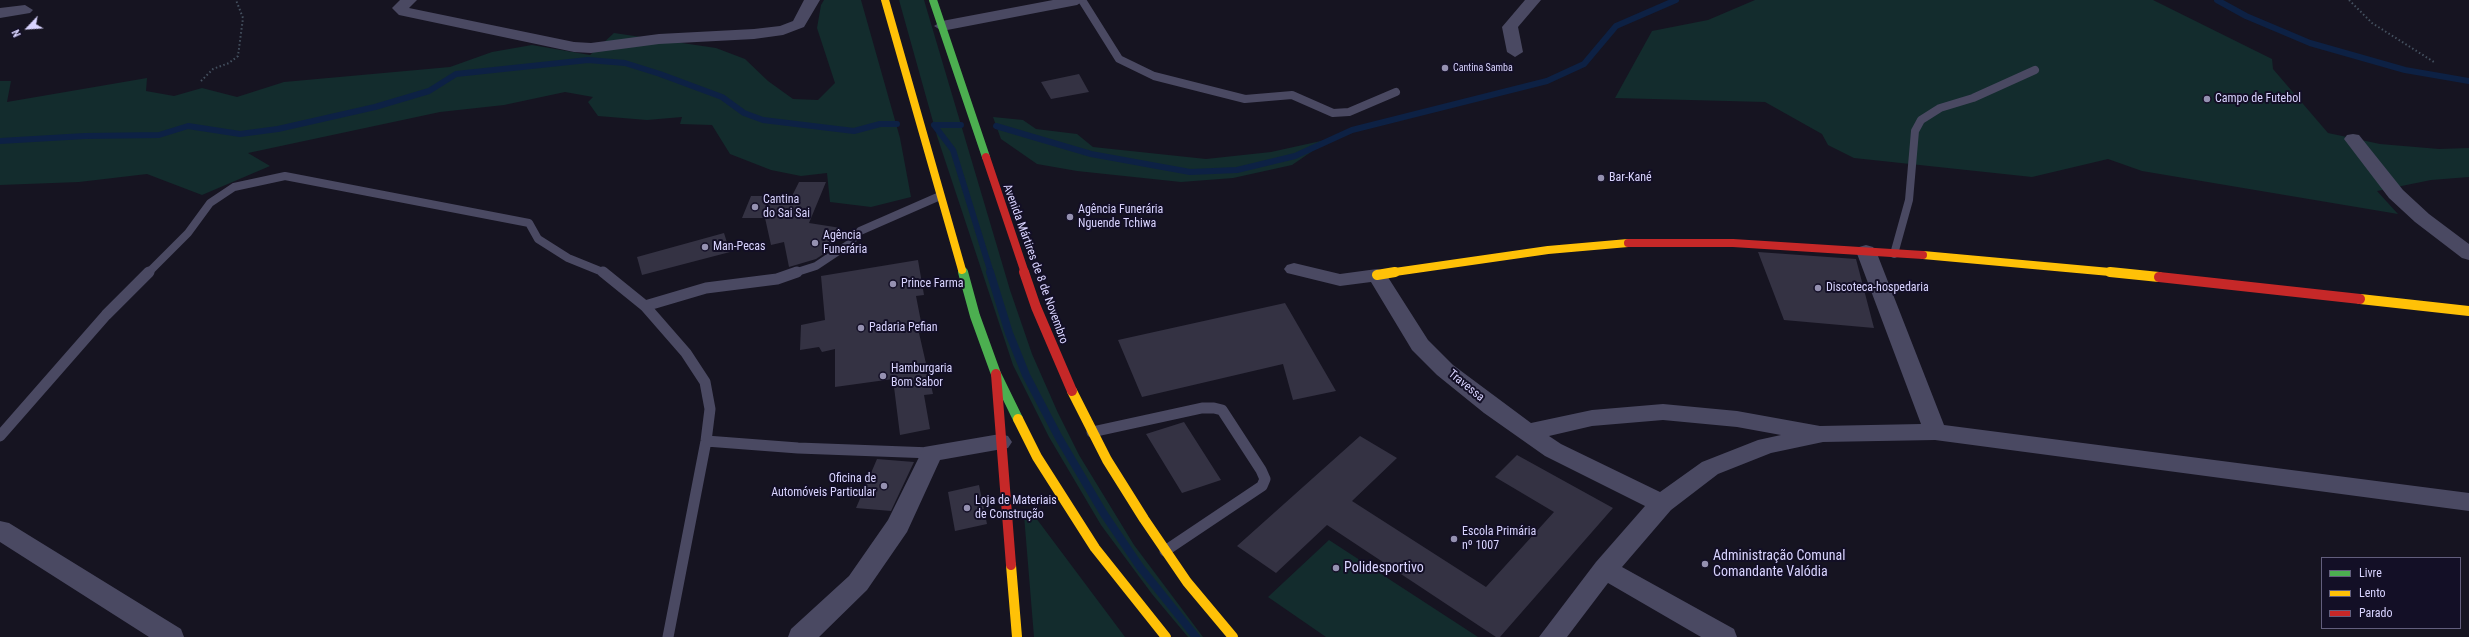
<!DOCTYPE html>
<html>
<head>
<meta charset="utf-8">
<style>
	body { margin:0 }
	#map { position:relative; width:2469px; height:637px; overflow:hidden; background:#161421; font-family:"Roboto Condensed",sans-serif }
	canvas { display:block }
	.legend { position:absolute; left:2321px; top:557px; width:140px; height:72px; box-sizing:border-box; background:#130f26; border:1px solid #625e7d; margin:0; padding:5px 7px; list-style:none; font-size:12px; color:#d9d4ff }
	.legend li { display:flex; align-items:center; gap:8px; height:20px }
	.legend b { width:20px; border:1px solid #625e7d }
	.north { position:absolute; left:8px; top:8px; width:40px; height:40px; -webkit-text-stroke:3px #130f26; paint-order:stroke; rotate:245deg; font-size:11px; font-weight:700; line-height:16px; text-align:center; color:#d9d4ff }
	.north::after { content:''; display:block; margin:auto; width:14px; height:18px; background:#d9d4ff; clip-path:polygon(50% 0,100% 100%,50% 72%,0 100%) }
</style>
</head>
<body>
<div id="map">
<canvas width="2469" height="637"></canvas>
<ul class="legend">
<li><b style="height:5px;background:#4caf50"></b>Livre</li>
<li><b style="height:5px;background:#ffc107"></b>Lento</li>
<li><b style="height:5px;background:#c62828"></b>Parado</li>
</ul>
<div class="north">N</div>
</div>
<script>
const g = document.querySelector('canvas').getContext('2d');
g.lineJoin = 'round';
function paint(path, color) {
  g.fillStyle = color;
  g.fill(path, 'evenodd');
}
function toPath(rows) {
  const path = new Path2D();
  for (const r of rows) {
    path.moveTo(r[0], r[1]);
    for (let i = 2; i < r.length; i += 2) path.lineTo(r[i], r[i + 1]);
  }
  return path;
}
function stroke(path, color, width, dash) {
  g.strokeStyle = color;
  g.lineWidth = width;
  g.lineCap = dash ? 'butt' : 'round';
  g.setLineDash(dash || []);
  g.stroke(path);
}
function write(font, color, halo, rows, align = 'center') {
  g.font = font + ' "Roboto Condensed",sans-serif';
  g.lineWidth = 4;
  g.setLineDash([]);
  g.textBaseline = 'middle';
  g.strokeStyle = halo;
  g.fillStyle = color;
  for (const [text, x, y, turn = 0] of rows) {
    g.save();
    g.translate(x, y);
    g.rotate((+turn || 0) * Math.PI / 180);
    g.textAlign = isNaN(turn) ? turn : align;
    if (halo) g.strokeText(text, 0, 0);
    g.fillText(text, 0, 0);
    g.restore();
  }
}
paint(toPath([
	[824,0,861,0,900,138,911,197,871,207,830,202,827,173,801,176,771,170,730,154,712,125,680,124,682,117,647,120,598,116,588,102,593,97,565,92,504,105,440,112,248,153,270,166,202,195,147,174,79,182,0,185,0,81,11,81,7,102,147,78,146,91,174,96,202,88,237,97,284,82,450,67,492,52,532,45,590,55,614,33,716,48,745,59,768,81,793,99,818,100,835,83,817,28,821,5],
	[899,0,924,0,1010,290,1032,354,1058,413,1079,455,1134,545,1203,637,1188,637,1152,594,1101,525,1049,437,1013,365,937,136],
	[1755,0,2153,0,2272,59,2273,69,2328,133,2380,144,2439,149,2469,148,2469,177,2431,180,2377,191,2398,214,2142,171,2108,159,2032,177,1854,158,1828,145,1822,134,1765,102,1615,98,1652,31,1708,20],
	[993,117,1023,120,1036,129,1077,134,1093,147,1206,159,1271,152,1330,139,1292,165,1233,178,1181,182,1077,171,1037,164,1001,139],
	[1028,511,1033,514,1125,637,1034,637,1024,515],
	[1329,540,1478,637,1326,637,1268,597]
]), '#132c2d');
stroke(toPath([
	[2217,0,2246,16,2310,43,2405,70,2469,81],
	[934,125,953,150,991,273],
	[934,125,961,125],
	[996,126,1091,154,1190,172,1237,170,1295,156,1352,130,1547,81,1584,64,1616,26,1676,0],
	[0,141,85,136,159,135,188,126,240,134,278,129,375,107,429,91,456,74,588,60,625,63,660,74,722,97,744,113,763,120,854,131,880,124,897,124]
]), '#0d2144', 6);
stroke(toPath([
	[990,272,1009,333,1026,375,1059,438,1104,514,1140,567,1196,637]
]), '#0d2144', 8);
paint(toPath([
	[1079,74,1089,92,1051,99,1041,82],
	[799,182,826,182,809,223,841,228,825,253,816,259,789,267,784,242,771,245,765,218,742,218,751,196,792,196],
	[724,233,730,252,642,275,637,257],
	[1758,252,1856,259,1874,328,1784,320],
	[918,260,924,295,916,296,923,332,919,333,933,394,924,395,930,429,900,435,893,379,835,387,835,349,822,352,819,347,800,350,801,325,825,320,821,276],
	[1285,303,1336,391,1293,400,1283,364,1142,397,1118,340],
	[1184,422,1221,480,1182,493,1146,434],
	[1360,436,1397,458,1352,501,1486,587,1554,512,1495,477,1517,455,1613,508,1500,637,1496,637,1327,525,1276,573,1237,546],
	[877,459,914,462,891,511,856,508],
	[979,485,987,524,955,531,948,492]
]), '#343243');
stroke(toPath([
	[2349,0,2372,23,2434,62],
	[201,81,213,69,229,63,238,56,243,18,236,0]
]), '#44505f', 2, [1.5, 2.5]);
stroke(toPath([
	[1082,0,1119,59,1154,76,1245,99,1292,95,1333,113,1349,112,1396,92],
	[1894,254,1909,200,1915,131,1921,120,1940,108,1973,98,2035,70],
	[148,273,188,233,210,203,234,187,285,176,529,223,538,239,568,258,605,273],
	[794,273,816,266,849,244,860,231,940,196]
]), '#4a4962', 8);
stroke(toPath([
	[603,272,645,306,686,353,705,382,710,409,706,441,668,637],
	[645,306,706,288,777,279,797,272],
	[1092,432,1202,408,1214,408,1222,410,1261,470,1265,479,1262,486,1165,551],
	[0,436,106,315,149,272],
	[706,441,798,448,932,453]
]), '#4a4962', 11);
paint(toPath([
	[400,0,417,0,409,8,574,42,591,43,659,34,754,29,780,26,793,21,804,0,820,0,804,27,783,35,754,39,659,44,591,53,574,52,399,15,392,8,400,0],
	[1053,0,1085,0,1077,5,942,31,934,26,942,21,1053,0],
	[1525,0,1541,0,1518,27,1523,52,1515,57,1507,52,1502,27,1525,0],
	[25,5,33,10,30,13,0,18,0,8,25,5],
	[2353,134,2359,135,2403,190,2429,214,2469,244,2469,260,2462,258,2415,222,2389,198,2344,139,2347,135,2353,134],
	[1866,245,1873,247,1876,251,1944,425,2469,493,2469,511,1935,440,1823,442,1771,453,1718,474,1671,510,1622,567,1734,629,1737,637,1701,637,1608,583,1567,637,1539,637,1596,562,1645,506,1545,456,1484,413,1437,375,1412,350,1371,282,1340,286,1287,273,1284,269,1287,265,1294,263,1340,274,1377,269,1384,271,1428,340,1453,365,1531,423,1592,410,1663,404,1737,411,1820,426,1921,424,1856,251,1859,247,1866,245],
	[1663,420,1737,427,1781,435,1758,440,1702,462,1660,492,1561,444,1549,436,1592,426,1663,420],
	[1000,434,1008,436,1012,442,1008,448,940,460,907,532,867,590,819,637,788,637,791,629,849,576,888,520,924,447,1000,434],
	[0,521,9,523,181,629,184,637,149,637,0,542,0,521]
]), '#4a4962');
stroke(toPath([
	[933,0,986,157],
	[962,270,963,273]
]), '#4caf50', 8);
stroke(toPath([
	[963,272,975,316,996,374,1018,419]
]), '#4caf50', 10);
stroke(toPath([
	[885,0,962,270],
	[1923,255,2121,273],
	[1388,273,1548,250,1628,243]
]), '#ffc107', 8);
stroke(toPath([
	[2110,272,2159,277],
	[1377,275,1395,272],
	[2360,299,2469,311],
	[1072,391,1107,460,1144,519,1187,582,1233,637],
	[1018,419,1037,457,1095,548,1166,637],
	[1011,565,1017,637]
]), '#ffc107', 10);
stroke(toPath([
	[986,157,1025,273],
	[1628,243,1733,243,1923,255]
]), '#c62828', 8);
stroke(toPath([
	[1024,272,1036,307,1072,391],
	[2159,277,2360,299],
	[996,374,1011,565]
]), '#c62828', 10);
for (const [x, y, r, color] of [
	[1445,68,4,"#9591b1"],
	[2207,99,4,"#9591b1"],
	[1601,178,4,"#9591b1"],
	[755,207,4,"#9591b1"],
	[1070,217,4,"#9591b1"],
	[815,243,4,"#9591b1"],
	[705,247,4,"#9591b1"],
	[893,284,4,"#9591b1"],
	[1818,288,4,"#9591b1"],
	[861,328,4,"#9591b1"],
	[883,376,4,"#9591b1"],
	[884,486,4,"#9591b1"],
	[967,508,4,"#9591b1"],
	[1454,539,4,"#9591b1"],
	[1705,564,4,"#9591b1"],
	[1336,568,4,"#9591b1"]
]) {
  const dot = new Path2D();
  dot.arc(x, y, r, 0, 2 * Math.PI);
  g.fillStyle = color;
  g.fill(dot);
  stroke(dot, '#130f26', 1.5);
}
write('10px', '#d9d4ff', '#130f26', [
	["Cantina Samba",1453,68]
], 'left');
write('12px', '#d9d4ff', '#130f26', [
	["Campo de Futebol",2215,99],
	["Bar-Kané",1609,178],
	["Cantina",763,200],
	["do Sai Sai",763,214],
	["Agência Funerária",1078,210],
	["Nguende Tchiwa",1078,224],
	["Agência",823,236],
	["Funerária",823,250],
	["Man-Pecas",713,247],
	["Prince Farma",901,284],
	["Discoteca-hospedaria",1826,288],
	["Padaria Pefian",869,328],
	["Hamburgaria",891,369],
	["Bom Sabor",891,383],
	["Oficina de",876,479,"right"],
	["Automóveis Particular",876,493,"right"],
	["Loja de Materiais",975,501],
	["de Construção",975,515],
	["Escola Primária",1462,532],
	["nº 1007",1462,546]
], 'left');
write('12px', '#d9d4ff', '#130f26', [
	["Avenida Mártires de 8 de Novembro",1035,264,70],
	["Travessa",1466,386,39]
]);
write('14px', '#d9d4ff', '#130f26', [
	["Administração Comunal",1713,556],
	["Comandante Valódia",1713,572],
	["Polidesportivo",1344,568]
], 'left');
</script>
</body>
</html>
